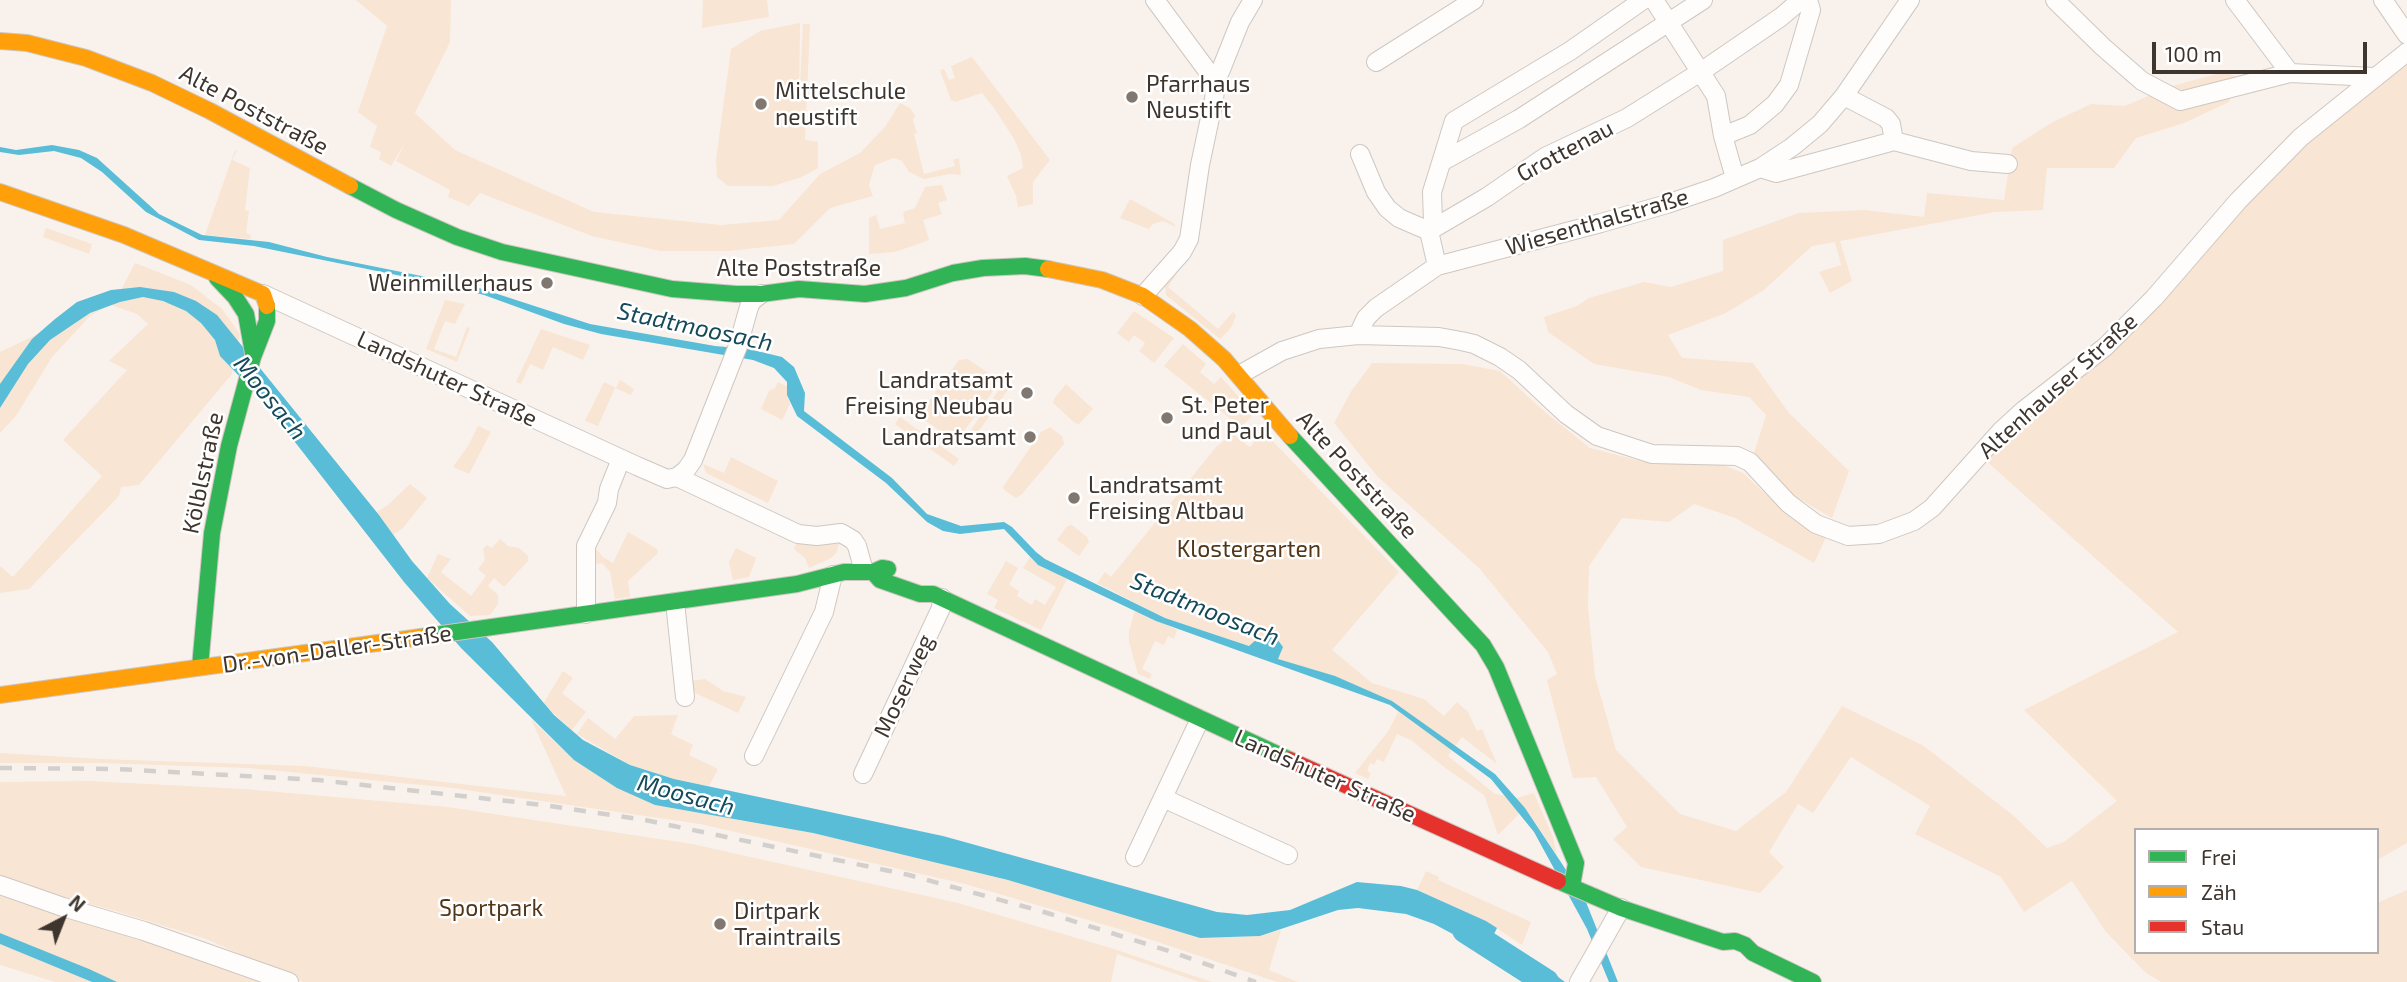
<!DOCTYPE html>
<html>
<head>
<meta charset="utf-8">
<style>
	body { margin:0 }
	#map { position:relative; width:2407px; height:982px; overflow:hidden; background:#f9f2ec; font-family:"Exo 2",sans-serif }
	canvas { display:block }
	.legend { position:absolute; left:2134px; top:828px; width:245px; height:126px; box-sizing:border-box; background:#fff; border:2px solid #b2aeab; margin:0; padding:9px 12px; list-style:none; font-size:21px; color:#3e352e }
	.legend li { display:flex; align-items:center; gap:14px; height:35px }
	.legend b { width:35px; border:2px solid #b2aeab }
	.north { position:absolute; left:28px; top:884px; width:70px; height:70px; -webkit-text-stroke:5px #fff; paint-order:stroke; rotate:42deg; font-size:19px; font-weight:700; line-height:28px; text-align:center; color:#3e352e }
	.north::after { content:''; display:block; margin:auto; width:24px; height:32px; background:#3e352e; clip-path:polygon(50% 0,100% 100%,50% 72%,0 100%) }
	.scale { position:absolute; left:2152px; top:42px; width:215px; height:32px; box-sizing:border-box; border:4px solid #3e352e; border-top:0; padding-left:9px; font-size:21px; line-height:24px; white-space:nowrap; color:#3e352e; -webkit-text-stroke:5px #fff; paint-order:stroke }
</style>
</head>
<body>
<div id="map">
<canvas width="2407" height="982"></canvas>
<ul class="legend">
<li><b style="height:9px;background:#30b455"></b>Frei</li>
<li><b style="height:9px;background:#ff9f0a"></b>Zäh</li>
<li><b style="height:9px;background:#e5322d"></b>Stau</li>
</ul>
<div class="north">N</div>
<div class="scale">100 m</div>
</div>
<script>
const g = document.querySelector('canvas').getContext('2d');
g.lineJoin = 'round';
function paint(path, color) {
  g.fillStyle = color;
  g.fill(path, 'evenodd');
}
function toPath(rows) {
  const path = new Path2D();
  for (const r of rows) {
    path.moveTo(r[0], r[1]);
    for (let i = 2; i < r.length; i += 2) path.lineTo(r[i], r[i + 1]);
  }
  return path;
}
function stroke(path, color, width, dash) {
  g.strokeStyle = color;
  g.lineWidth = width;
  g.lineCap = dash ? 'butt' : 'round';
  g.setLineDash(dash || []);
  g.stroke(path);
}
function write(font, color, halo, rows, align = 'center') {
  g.font = font + ' "Exo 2",sans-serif';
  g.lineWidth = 5;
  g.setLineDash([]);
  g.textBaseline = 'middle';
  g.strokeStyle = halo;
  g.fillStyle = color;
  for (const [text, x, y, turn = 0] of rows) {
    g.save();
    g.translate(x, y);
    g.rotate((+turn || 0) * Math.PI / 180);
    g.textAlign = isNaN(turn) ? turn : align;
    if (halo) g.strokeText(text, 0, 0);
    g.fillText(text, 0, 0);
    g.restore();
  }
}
paint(toPath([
	[356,0,451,0,450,42,415,113,455,150,594,212,721,225,779,220,820,174,860,153,885,127,900,103,910,108,915,116,913,120,917,133,914,134,924,174,955,166,953,160,959,158,961,175,950,174,924,179,909,172,902,161,894,158,875,165,869,185,873,196,830,208,794,244,728,251,660,251,592,236,480,193,469,206,448,197,450,190,396,161,406,141,391,166,379,159,381,152,370,147,377,126,358,112,387,26],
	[703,0,767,0,769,17,702,28],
	[800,23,799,106,803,24,810,24,805,140,818,142,818,168,802,177,773,186,728,186,717,177,716,160,731,49,760,31],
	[972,57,1050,160,1033,182,1033,204,1018,207,1016,196,1007,176,1023,168,1021,155,1014,139,994,108,982,93,955,102,951,100,940,70,944,69,949,80,955,78,951,66],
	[2407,61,2407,843,2377,860,2377,830,2136,830,2136,952,2377,952,2377,903,2407,890,2407,982,2161,982,2146,973,2106,932,2072,881,2024,912,2001,877,1915,834,1930,806,1851,757,1813,813,1798,804,1769,852,1784,867,1760,893,1641,867,1613,839,1627,827,1596,777,1573,778,1547,680,1557,674,1548,652,1479,568,1378,477,1334,423,1352,390,1372,363,1463,364,1500,371,1545,412,1590,448,1644,462,1713,461,1743,473,1791,518,1826,537,1814,563,1735,518,1694,504,1669,522,1622,518,1589,566,1588,607,1595,676,1616,750,1680,814,1736,831,1786,792,1842,706,1924,746,2014,816,2047,848,2064,842,2117,801,2024,710,2178,632,1985,460,2287,159],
	[2224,72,2238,77,2229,102,2184,123,2136,138,2114,168,2047,168,2043,210,1995,212,1840,241,1852,281,1830,293,1819,272,1841,265,1835,242,1812,246,1764,290,1726,313,1668,335,1682,358,1753,363,1789,413,1849,471,1832,518,1791,494,1754,453,1766,415,1749,397,1701,390,1669,377,1594,364,1548,332,1544,317,1577,306,1589,298,1644,282,1671,287,1723,271,1723,240,1799,213,1864,210,1924,217,1927,193,2004,200,2012,148,2051,123,2091,104,2125,106,2172,86],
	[235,150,237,151,232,160,250,168,245,210,249,211,246,233,251,235,251,239,205,235],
	[942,185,947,200,938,203,942,214,923,220,929,240,895,252,869,254,869,218,876,215,880,229,905,223,903,212,915,208,925,187],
	[1130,199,1173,223,1176,227,1163,221,1153,224,1149,229,1120,218],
	[46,228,92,244,89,254,43,237],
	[135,263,191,285,222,309,240,334,232,374,139,485,121,487,119,496,29,589,0,593,0,566,13,577,102,476,63,440,127,370,109,361,148,324,137,314,111,305,91,315,52,357,16,416,0,433,0,352,118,296],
	[1178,272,1168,287,1218,329,1233,312,1236,316,1231,328,1220,339,1166,295,1165,286],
	[445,300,465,304,455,324,445,321,434,349,456,357,467,327,470,328,457,362,426,349],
	[1134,311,1174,338,1154,363,1139,351,1145,343,1134,335,1129,342,1117,333],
	[541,329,590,345,583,360,553,347,543,370,530,364,521,384,516,382],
	[1183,344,1206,364,1200,372,1214,384,1221,377,1254,414,1241,427,1164,366],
	[968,359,994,377,996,387,959,438,951,439,923,419,922,411,959,360],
	[620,380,634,389,631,395,615,388,598,426,585,421,604,382,616,388],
	[778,382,788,387,787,395,790,404,782,420,761,409,769,391,775,388],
	[1003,384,1009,388,969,445,963,441],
	[1066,384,1093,409,1079,424,1075,423,1053,403,1054,399],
	[900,417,959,459,954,466,895,424],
	[478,426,491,432,469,474,453,467,468,446],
	[1050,427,1062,436,1064,444,1022,494,1016,498,1004,490,1003,487,1041,432],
	[1263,431,1399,572,1332,650,1372,683,1424,699,1444,716,1457,702,1468,712,1477,731,1482,729,1497,764,1462,737,1448,756,1495,794,1516,798,1534,793,1553,837,1557,855,1525,808,1518,811,1518,815,1498,835,1484,795,1444,767,1411,740,1397,734,1384,762,1377,759,1374,765,1370,763,1367,771,1371,773,1368,779,1355,773,1389,730,1398,712,1390,705,1391,701,1335,676,1287,663,1249,646,1165,618,1097,583,1105,572,1111,577,1216,447,1233,434,1250,447],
	[731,457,778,481,768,503,706,473,703,464,724,473],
	[410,484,427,498,403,528,393,535,377,512,388,505],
	[1072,525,1087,537,1089,542,1079,556,1057,540,1067,526],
	[628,532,657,549,658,553,628,581,630,597,615,599,610,572,602,563,591,565,593,545,603,557,613,563],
	[500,539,508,546,519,548,528,556,528,561,504,587,494,578,488,586,498,595,498,604,490,615,470,616,427,578,438,554,451,559,441,572,471,596,486,576,478,569,485,560,483,549,487,545,492,548],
	[798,540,837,541,842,543,838,545,837,552,831,558,809,568,805,558,794,549],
	[736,548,756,558,749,577,733,580,729,562],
	[1030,557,1038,565,1067,579,1041,630,994,608,998,600,987,594,1006,561,1018,568,1009,585,1019,591,1017,596,1032,605,1035,599,1045,605,1056,587,1023,568],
	[1135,610,1177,630,1174,639,1168,636,1164,645,1155,641,1142,669,1152,674,1150,679,1138,674,1129,642,1129,632],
	[563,671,573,678,562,693,586,712,572,730,543,704],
	[705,679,723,691,746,697,738,713,693,692,690,681],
	[678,715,671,734,693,745,689,755,718,769,709,786,674,779,630,765,577,734,588,718,615,739,634,716],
	[531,719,574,760,655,805,813,833,942,864,1008,880,1200,938,1260,936,1281,930,1269,970,1298,982,1277,982,1119,929,965,884,700,824,452,788,248,768,99,763,0,763,0,753,100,759,305,766,566,796],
	[90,781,244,789,448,807,692,844,958,903,1114,949,1212,982,1199,982,1117,954,1111,982,303,982,206,939,116,911,22,886,0,877,0,782],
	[1426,871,1439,877,1438,880,1531,922,1522,945,1486,921,1417,890],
	[0,893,97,923,273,982,117,982,0,933],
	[0,944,92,982,55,982,0,965]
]), '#f8e5d3');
paint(toPath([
	[52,145,79,150,97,158,159,214,202,235,269,242,327,257,476,287,590,324,715,346,749,349,782,357,794,367,805,393,804,411,892,478,927,514,961,526,1004,522,1012,527,1036,552,1045,559,1165,618,1249,646,1257,639,1270,636,1277,639,1283,647,1278,659,1335,676,1392,701,1495,774,1525,808,1584,897,1618,982,1609,982,1587,929,1534,832,1491,779,1390,705,1156,621,1038,565,1004,529,960,534,943,531,927,522,886,483,797,416,787,395,787,382,774,368,753,360,601,334,564,324,484,295,436,283,254,246,199,240,146,212,102,172,81,158,54,151,19,155,0,152,0,147,16,150],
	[140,287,174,292,196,301,217,315,379,515,412,561,450,604,492,642,554,715,583,740,630,765,674,779,943,836,1217,912,1247,915,1290,910,1357,882,1401,886,1417,890,1486,921,1497,928,1494,934,1502,940,1492,955,1434,924,1406,914,1358,908,1338,910,1260,936,1200,938,1008,880,813,833,655,805,617,788,574,760,461,648,404,582,263,401,220,356,215,340,201,323,186,311,163,301,143,297,120,302,90,313,50,340,28,364,0,408,0,384,32,339,55,319,77,302,111,290],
	[0,933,89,969,117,982,92,982,0,944],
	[1521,952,1546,968,1565,982,1531,982,1510,968]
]), '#59bdd8');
stroke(toPath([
	[1465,930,1546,982]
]), '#59bdd8', 26);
const street = toPath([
	[1654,0,1716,96,1723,136,1735,178],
	[2055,0,2103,47,2142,81,2180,101,2290,73,2374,77],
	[2235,0,2290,73],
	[2383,0,2407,35],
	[1376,62,1474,0],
	[1212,79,1220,72,1240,22,1253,0],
	[1844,96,1886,118,1891,124,1894,141],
	[1723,136,1750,125,1775,104,1789,85,1811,10,1808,0],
	[1360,154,1376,192,1387,208,1399,218,1429,231],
	[1443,161,1519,119,1703,0],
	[1760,168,1776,173,1894,141,1971,161,2008,164],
	[1429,231,1487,197,1545,157,1627,118,1702,71,1781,17,1801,0],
	[1437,266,1429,231,1433,222,1432,192,1454,121,1570,51,1643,0],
	[263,294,637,466,667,479,677,477,798,534,817,536,841,533,853,540,857,546,864,571],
	[1143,296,1182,252,1189,239,1200,165,1214,99,1215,90,1209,73,1155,0],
	[1358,335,1366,318,1376,308,1437,266,1601,223,1667,204,1714,188,1760,168,1792,147,1820,124,1844,96,1910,0],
	[1239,375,1282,351,1319,339,1358,335,1439,337,1461,341,1474,344,1500,357,1519,370,1566,414,1597,436,1652,454,1737,456,1750,462,1788,503,1816,524,1848,536,1879,534,1914,521,1932,508,2001,431,2024,410,2105,347,2154,298,2238,201,2301,137,2407,52],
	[677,477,686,470,693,460,738,346,749,307,752,301,761,294],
	[675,602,685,697],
	[586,614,586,546,607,503,609,489,621,459],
	[754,756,824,612,833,575],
	[863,774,941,608,942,598],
	[1163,798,1288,855],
	[1135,857,1200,719],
	[0,885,63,907,144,931,289,982],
	[1579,982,1621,908]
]);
const fast = toPath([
	[350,186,396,210,457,237,502,252,672,289,736,294,761,294,799,289,865,294,906,288,953,273,983,268,1025,266,1048,269],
	[217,278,235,297,246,314,253,353],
	[1290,436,1483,645,1496,667,1576,863,1572,886],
	[873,572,880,580,920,594,933,594,1290,760],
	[421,637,797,584,844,572,873,572,882,568,888,569],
	[200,667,212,533,229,446,253,357,267,321,267,306],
	[1558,881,1621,908,1723,942,1735,941,1745,945,1753,953,1813,982]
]);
const slow = toPath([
	[0,41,27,43,86,58,152,83,210,111,350,186],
	[0,192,124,235,263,294,267,306],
	[1048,269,1102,280,1143,296,1190,329,1224,359,1290,436],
	[0,695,421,637]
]);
const jam = toPath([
	[1290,760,1558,881]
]);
stroke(street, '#cec7c1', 20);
stroke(fast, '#cec7c1', 18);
stroke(slow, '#cec7c1', 18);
stroke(jam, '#cec7c1', 18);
stroke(street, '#fefdfc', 18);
stroke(fast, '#30b455', 16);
stroke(slow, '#ff9f0a', 16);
stroke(jam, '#e5322d', 16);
stroke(toPath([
	[0,768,117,769,318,780,543,805,645,820,909,875,1044,912,1169,951,1256,982]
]), '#d2cfcd', 4.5, [12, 12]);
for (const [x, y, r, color] of [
	[1132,97,7,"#7f7770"],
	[761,104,7,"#7f7770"],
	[547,283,7,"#7f7770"],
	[1027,393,7,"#7f7770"],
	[1167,418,7,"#7f7770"],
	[1030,437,7,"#7f7770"],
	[1074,498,7,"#7f7770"],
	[720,924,7,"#7f7770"]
]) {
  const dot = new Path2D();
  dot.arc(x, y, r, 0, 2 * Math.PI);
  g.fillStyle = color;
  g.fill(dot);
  stroke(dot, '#fff', 2.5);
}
write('23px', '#3e352e', '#fff', [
	["Pfarrhaus",1146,84],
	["Neustift",1146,110],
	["Mittelschule",775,91],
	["neustift",775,117],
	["Weinmillerhaus",533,283,"right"],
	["Landratsamt",1013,380,"right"],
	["Freising Neubau",1013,406,"right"],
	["St. Peter",1181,405],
	["und Paul",1181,431],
	["Landratsamt",1016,437,"right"],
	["Landratsamt",1088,485],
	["Freising Altbau",1088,511],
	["Dirtpark",734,911],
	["Traintrails",734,937]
], 'left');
write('23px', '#3e352e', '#fff', [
	["Alte Poststraße",254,110,28],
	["Grottenau",1565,151,-28],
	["Wiesenthalstraße",1597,222,-16],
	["Alte Poststraße",799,268],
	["Landshuter Straße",447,379,25],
	["Altenhauser Straße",2058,386,-42],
	["Kölblstraße",203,473,-78],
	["Alte Poststraße",1357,475,47],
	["Dr.-von-Daller-Straße",337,649,-8],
	["Moserweg",904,686,-65],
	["Landshuter Straße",1325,776,24]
]);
write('23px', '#533617', '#fff', [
	["Klostergarten",1249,549],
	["Sportpark",491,908]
]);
write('italic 24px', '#154a5b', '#fff', [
	["Stadtmoosach",695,327,12],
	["Moosach",270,398,51],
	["Stadtmoosach",1205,609,22],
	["Moosach",686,795,15]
]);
</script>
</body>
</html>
